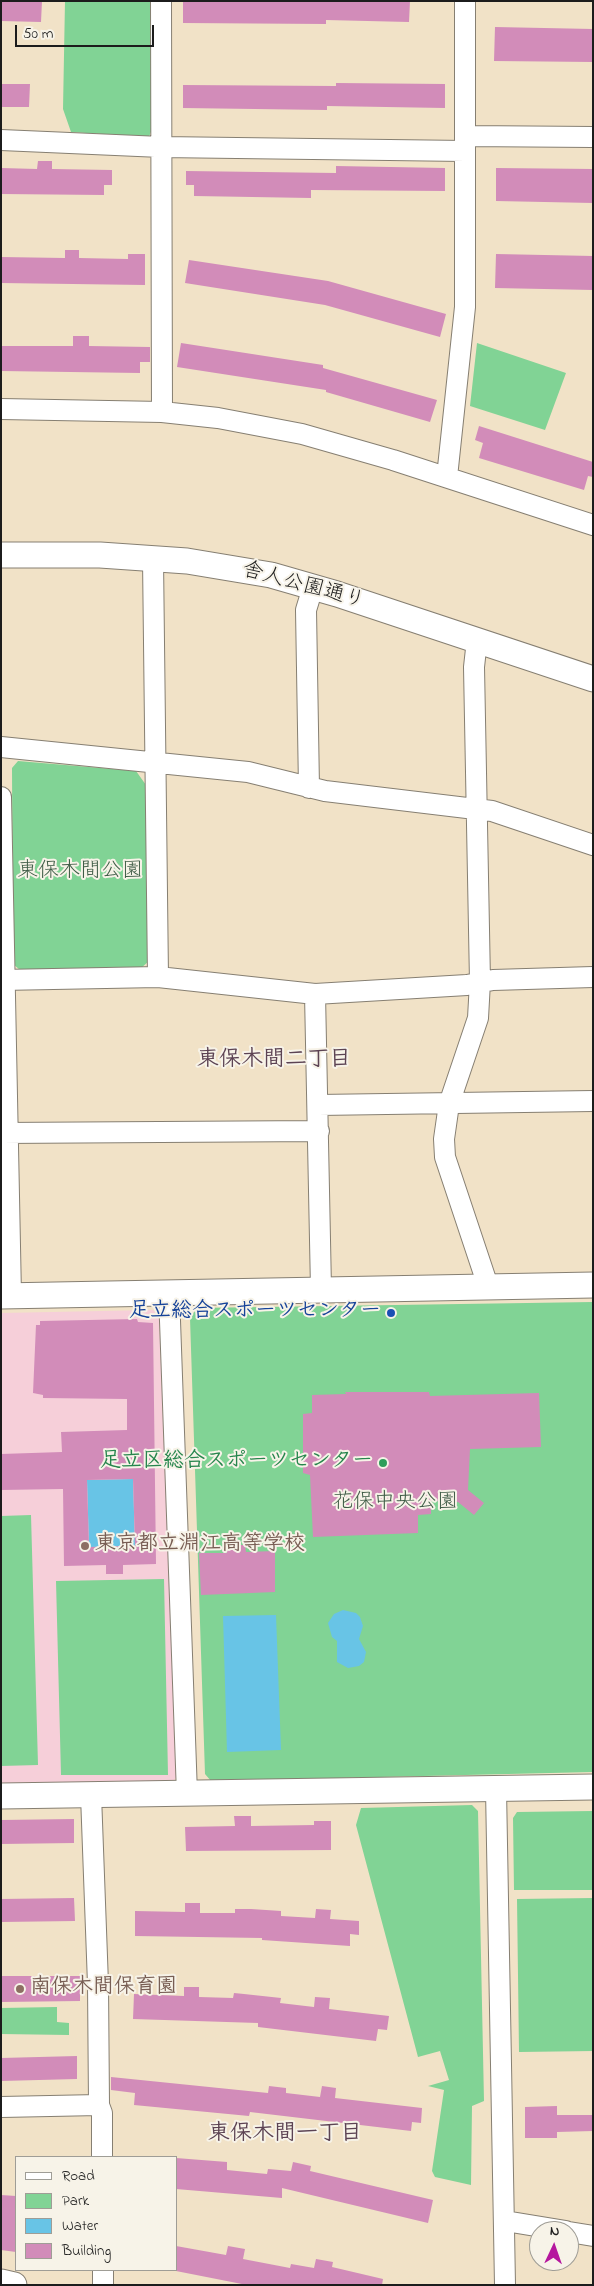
<!DOCTYPE html>
<html>
<head>
<meta charset="utf-8">
<style>
	body { margin:0 }
	#map { position:relative; width:594px; height:2286px; overflow:hidden; background:#f1e2c7; font-family:"Indie Flower",sans-serif }
	canvas { display:block }
	.frame { position:absolute; inset:0; border:2px solid #1c1c1c; pointer-events:none }
	.legend { position:absolute; left:15px; top:2156px; width:162px; height:115px; box-sizing:border-box; background:#f7f3e8; border:1px solid #9f9d96; margin:0; padding:6px 9px; list-style:none; font-size:15px; color:#1c1c1c }
	.legend li { display:flex; align-items:center; gap:10px; height:25px }
	.legend b { width:25px; border:1px solid #9f9d96 }
	.north { position:absolute; left:529px; top:2221px; width:50px; height:50px; box-sizing:border-box; background:#f7f3e8; border:1px solid #9f9d96; border-radius:50%; rotate:3deg; font-size:14px; font-weight:700; line-height:20px; text-align:center; color:#1c1c1c }
	.north::after { content:''; display:block; margin:auto; width:18px; height:22px; background:#b5179e; clip-path:polygon(50% 0,100% 100%,50% 72%,0 100%) }
	.scale { position:absolute; left:15px; top:25px; width:139px; height:22px; box-sizing:border-box; border:2px solid #1c1c1c; border-top:0; padding-left:6px; font-size:15px; line-height:18px; white-space:nowrap; color:#1c1c1c; -webkit-text-stroke:4px #f7f3e8; paint-order:stroke }
</style>
</head>
<body>
<div id="map">
<canvas width="594" height="2286"></canvas>
<div class="frame"></div>
<ul class="legend">
<li><b style="height:6px;background:#fff"></b>Road</li>
<li><b style="height:14px;background:#81d395"></b>Park</li>
<li><b style="height:14px;background:#68c4e6"></b>Water</li>
<li><b style="height:14px;background:#d28cb9"></b>Building</li>
</ul>
<div class="north">N</div>
<div class="scale">50 m</div>
</div>
<script>
const g = document.querySelector('canvas').getContext('2d');
g.lineJoin = 'round';
function paint(path, color) {
  g.fillStyle = color;
  g.fill(path, 'evenodd');
}
function toPath(rows) {
  const path = new Path2D();
  for (const r of rows) {
    path.moveTo(r[0], r[1]);
    for (let i = 2; i < r.length; i += 2) path.lineTo(r[i], r[i + 1]);
  }
  return path;
}
function stroke(path, color, width, dash) {
  g.strokeStyle = color;
  g.lineWidth = width;
  g.lineCap = dash ? 'butt' : 'round';
  g.setLineDash(dash || []);
  g.stroke(path);
}
function write(font, color, halo, rows, align = 'center') {
  g.font = font + ' "Indie Flower","Klee One",sans-serif';
  g.lineWidth = 4;
  g.setLineDash([]);
  g.textBaseline = 'middle';
  g.strokeStyle = halo;
  g.fillStyle = color;
  for (const [text, x, y, turn = 0] of rows) {
    g.save();
    g.translate(x, y);
    g.rotate((+turn || 0) * Math.PI / 180);
    g.textAlign = isNaN(turn) ? turn : align;
    if (halo) g.strokeText(text, 0, 0);
    g.fillText(text, 0, 0);
    g.restore();
  }
}
paint(toPath([
	[153,1310,159,1315,177,1777,171,1783,1,1785,1,1313]
]), '#f6cfd9');
paint(toPath([
	[65,1,153,1,152,129,149,137,71,132,63,109],
	[477,343,566,373,545,430,470,406],
	[18,761,136,771,146,785,149,961,140,969,20,970,13,964,12,768],
	[593,1302,593,1772,211,1781,205,1774,190,1318,197,1308],
	[31,1515,38,1765,1,1766,1,1516],
	[164,1579,168,1775,61,1775,56,1581],
	[472,1805,478,1811,484,2101,472,2106,471,2185,435,2177,432,2171,444,2090,428,2086,449,2080,440,2051,418,2057,356,1825,361,1808],
	[593,1811,593,1890,514,1890,513,1818,517,1812],
	[593,1898,593,2051,519,2052,517,1899],
	[57,2007,57,2022,69,2023,69,2035,1,2034,1,2008]
]), '#81d395');
paint(toPath([
	[133,1479,135,1546,89,1547,87,1480],
	[343,1610,356,1613,360,1617,363,1626,359,1639,366,1652,364,1662,359,1666,348,1668,337,1662,337,1641,332,1637,328,1623,334,1614],
	[276,1615,281,1750,227,1752,223,1616]
]), '#68c4e6');
paint(toPath([
	[1,1,42,1,41,22,1,21],
	[183,1,410,1,409,22,326,20,326,24,183,23],
	[495,27,593,29,593,62,494,61],
	[336,83,445,84,445,108,327,106,327,110,183,108,183,85,336,86],
	[1,84,30,84,29,107,1,107],
	[38,161,52,161,52,169,112,170,112,185,104,185,104,195,1,194,1,168,37,169],
	[336,166,445,168,445,191,311,190,311,198,194,196,194,185,186,185,186,171,336,173],
	[496,168,593,169,593,203,496,201],
	[65,250,79,250,79,258,128,259,128,254,145,254,145,285,1,283,1,257,65,258],
	[496,254,593,256,593,290,495,288],
	[189,260,328,281,446,314,440,337,325,305,185,283],
	[73,336,89,336,89,346,150,347,150,362,140,362,140,373,1,371,1,346,73,346],
	[181,343,323,365,323,368,437,400,430,422,326,392,326,390,177,367],
	[479,426,593,462,593,477,588,476,584,490,479,458,483,443,475,440],
	[137,1319,138,1322,153,1323,156,1564,123,1565,123,1574,106,1574,106,1565,64,1566,63,1489,1,1490,1,1454,62,1452,61,1432,127,1430,127,1399,43,1398,43,1395,33,1393,36,1325,40,1325,40,1321],
	[133,1479,135,1546,89,1547,87,1480],
	[345,1392,429,1392,430,1396,539,1393,541,1447,470,1449,468,1490,484,1503,474,1515,458,1502,431,1501,431,1514,418,1515,418,1533,313,1537,310,1475,303,1473,303,1414,312,1413,312,1395,346,1394],
	[226,1545,245,1545,246,1552,275,1551,275,1592,201,1595,199,1553,227,1553],
	[234,1816,251,1816,251,1826,314,1825,314,1821,331,1821,331,1850,186,1851,185,1827,235,1826],
	[74,1819,74,1843,1,1844,1,1820],
	[74,1898,75,1921,1,1922,1,1899],
	[185,1903,200,1903,200,1913,235,1913,235,1909,251,1909,281,1911,281,1916,315,1918,316,1909,331,1910,330,1919,359,1921,359,1935,350,1934,350,1946,262,1940,262,1938,135,1936,135,1911,185,1912],
	[1,1976,80,1976,80,2001,1,2002],
	[184,1987,199,1987,199,1997,233,1998,234,1993,244,1994,281,1998,280,2003,314,2007,315,1997,330,1998,329,2009,389,2016,387,2030,378,2029,376,2041,258,2027,258,2023,133,2019,134,1994,184,1996],
	[77,2056,77,2079,1,2081,1,2058],
	[111,2077,268,2093,269,2086,286,2088,286,2093,320,2097,322,2086,336,2088,335,2098,422,2108,421,2123,412,2122,411,2131,250,2112,249,2116,134,2105,135,2093,111,2090],
	[557,2106,557,2115,593,2115,593,2131,557,2132,557,2138,525,2138,525,2107],
	[176,2158,227,2162,227,2170,267,2174,268,2169,291,2171,293,2162,311,2166,310,2171,433,2200,428,2223,282,2188,282,2198,176,2189],
	[1,2195,16,2196,16,2252,1,2250],
	[176,2246,226,2255,228,2246,245,2249,243,2259,290,2268,291,2264,314,2268,316,2259,333,2262,332,2267,383,2279,382,2285,247,2285,176,2271]
]), '#d28cb9');
const minor = toPath([
	[161,1,162,412],
	[465,136,593,137],
	[1,140,161,147,465,151],
	[1,409,162,412,218,418,302,434,393,460,593,525],
	[447,477,465,307,465,1],
	[153,559,158,977],
	[477,640,474,667,480,982,478,1018,449,1104,444,1139,445,1157,488,1286],
	[1,747,248,772,325,791,492,811,593,845],
	[309,788,306,610,313,587],
	[1,797,11,1296],
	[1,980,158,977,315,994,467,985,493,980,593,977],
	[315,994,321,1289],
	[318,1105,593,1101],
	[1,1133,319,1131],
	[169,1293,187,1794],
	[496,1789,505,2285],
	[91,1795,98,1984,99,2105,102,2113,102,2157],
	[1,2107,99,2105],
	[505,2221,566,2231],
	[569,2232,593,2236],
	[103,2270,103,2285]
]);
const tertiary = toPath([
	[1,555,100,555,187,561,271,575,337,594,593,679],
	[1,1296,593,1285],
	[1,1796,593,1787],
	[1,2282,14,2285]
]);
stroke(minor, '#867f72', 22);
stroke(tertiary, '#867f72', 27);
stroke(minor, '#fff', 20);
stroke(tertiary, '#fff', 25);
for (const [x, y, r, color] of [
	[391,1313,5,"#1a4fb4"],
	[383,1463,5,"#2e9e5b"],
	[85,1546,5,"#8d6e63"],
	[20,1989,5,"#8d6e63"]
]) {
  const dot = new Path2D();
  dot.arc(x, y, r, 0, 2 * Math.PI);
  g.fillStyle = color;
  g.fill(dot);
  stroke(dot, '#f7f3e8', 2);
}
write('21px', '#1c1c1c', '#f7f3e8', [
	["舎人公園通り",303,587,15]
]);
write('21px', '#3f5c46', '#f7f3e8', [
	["東保木間公園",80,873],
	["花保中央公園",395,1504]
]);
write('bold 21px', '#164399', '#f7f3e8', [
	["足立総合スポーツセンター",381,1313]
], 'right');
write('bold 21px', '#27864d', '#f7f3e8', [
	["足立区総合スポーツセンター",373,1463]
], 'right');
write('bold 21px', '#785e54', '#f7f3e8', [
	["東京都立淵江高等学校",95,1546],
	["南保木間保育園",30,1989]
], 'left');
write('bold 22px', '#5c4353', '#f7f3e8', [
	["東保木間二丁目",274,1061],
	["東保木間一丁目",285,2135]
]);
</script>
</body>
</html>
